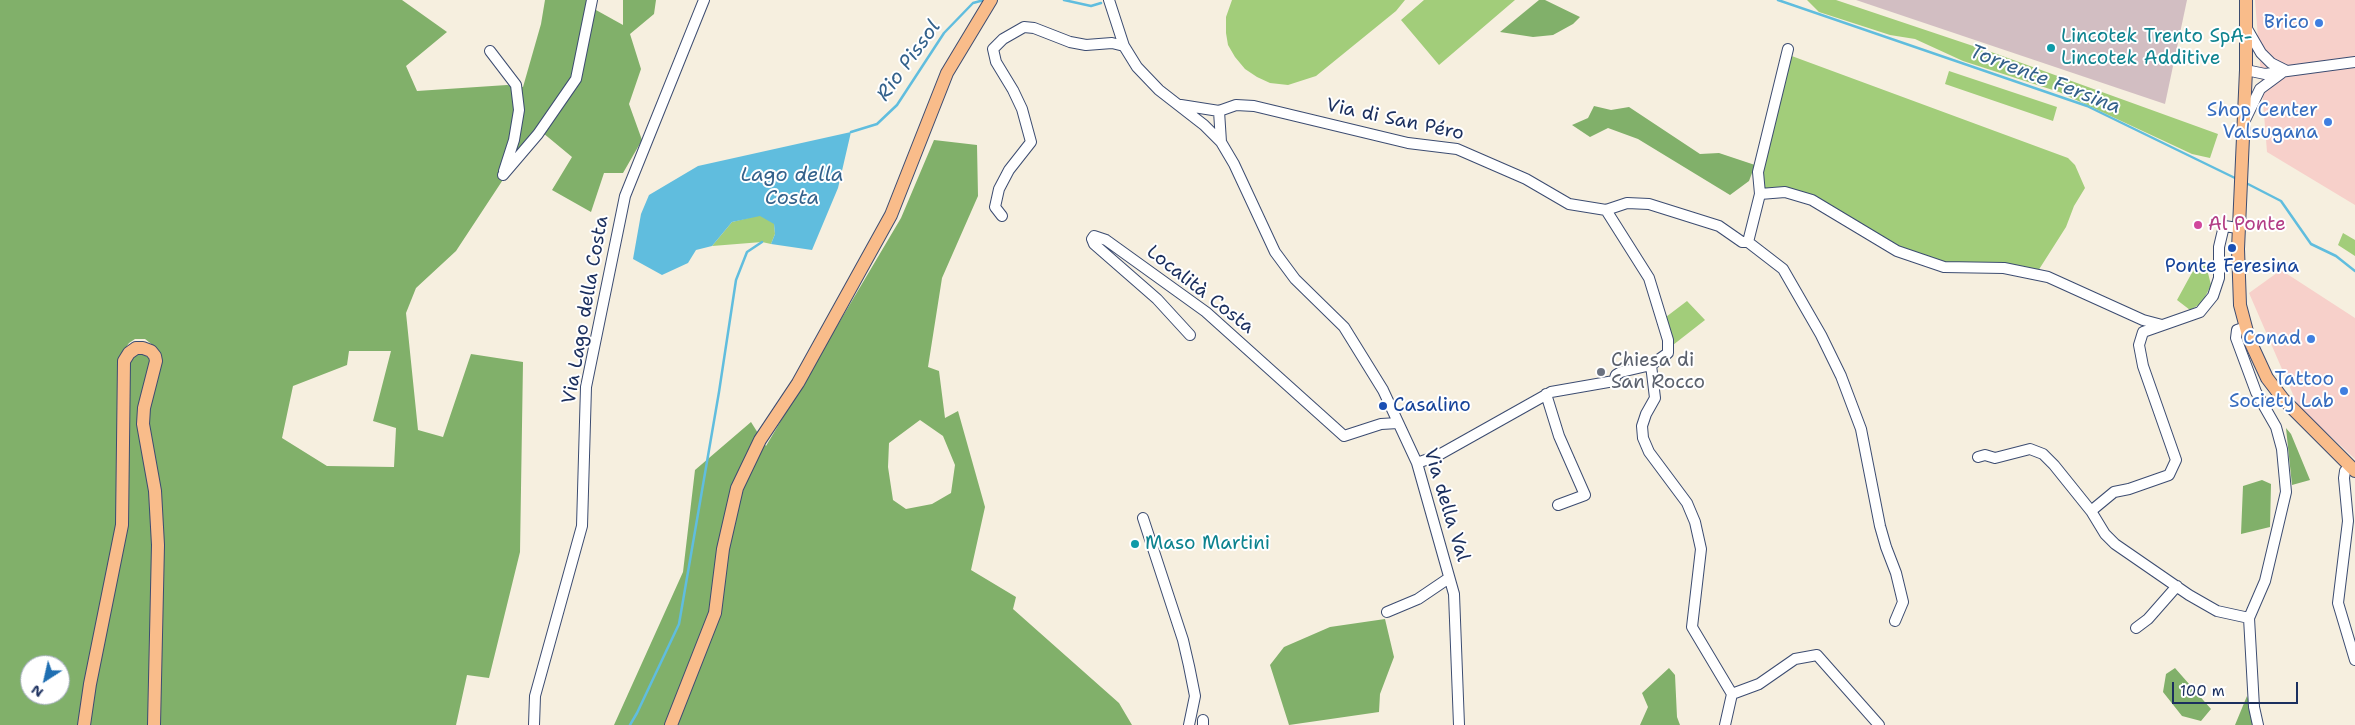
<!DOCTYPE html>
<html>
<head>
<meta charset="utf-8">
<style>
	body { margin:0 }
	#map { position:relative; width:2355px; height:725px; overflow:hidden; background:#f6efdf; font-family:"Shantell Sans",sans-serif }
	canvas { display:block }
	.north { position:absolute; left:20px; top:655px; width:50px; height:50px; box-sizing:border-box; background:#fff; border:1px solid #a4acbf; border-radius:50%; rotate:215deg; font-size:14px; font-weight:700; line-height:20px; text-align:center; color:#1b2f5e }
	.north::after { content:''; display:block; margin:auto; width:18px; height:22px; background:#1f6fb2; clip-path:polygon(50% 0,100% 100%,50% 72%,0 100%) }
	.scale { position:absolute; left:2172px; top:682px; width:126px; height:22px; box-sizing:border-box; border:2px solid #1b2f5e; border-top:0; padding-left:6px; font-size:15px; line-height:18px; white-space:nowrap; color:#1b2f5e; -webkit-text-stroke:4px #fff; paint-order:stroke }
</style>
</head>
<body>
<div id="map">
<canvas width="2355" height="725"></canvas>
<div class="north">N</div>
<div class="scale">100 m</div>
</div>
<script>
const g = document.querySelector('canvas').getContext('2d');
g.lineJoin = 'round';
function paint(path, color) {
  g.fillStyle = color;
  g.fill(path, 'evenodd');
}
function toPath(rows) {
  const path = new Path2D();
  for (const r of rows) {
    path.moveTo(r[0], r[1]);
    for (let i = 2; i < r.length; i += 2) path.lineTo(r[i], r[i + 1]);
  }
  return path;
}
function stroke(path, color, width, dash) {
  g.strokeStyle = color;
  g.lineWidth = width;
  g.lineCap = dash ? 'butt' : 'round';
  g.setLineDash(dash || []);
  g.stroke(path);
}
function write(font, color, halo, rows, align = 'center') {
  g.font = font + ' "Shantell Sans",sans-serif';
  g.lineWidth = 4;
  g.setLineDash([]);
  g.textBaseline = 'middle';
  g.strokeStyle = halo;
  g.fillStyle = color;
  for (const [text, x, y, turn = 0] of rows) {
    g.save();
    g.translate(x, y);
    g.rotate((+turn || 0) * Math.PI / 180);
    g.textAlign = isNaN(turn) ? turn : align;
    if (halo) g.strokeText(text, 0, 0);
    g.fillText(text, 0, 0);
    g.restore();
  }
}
paint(toPath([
	[2255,0,2355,0,2355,205,2267,152],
	[2281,270,2355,318,2355,459,2298,406,2249,293]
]), '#f7d0ca');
paint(toPath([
	[1856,0,2187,0,2165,104]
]), '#d2bec2');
paint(toPath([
	[1232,0,1405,0,1396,11,1316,76,1288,85,1270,83,1257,77,1245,69,1235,57,1228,45,1226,33,1226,17],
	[1424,0,1515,0,1439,65,1401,20],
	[1807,0,1836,0,1994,53,2218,134,2210,158,2192,154,2059,92,1963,61,1915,39,1890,35,1819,12],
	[1789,55,2068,158,2075,165,2085,188,2074,206,2066,227,2038,271,1944,265,1898,249,1825,206,1761,192,1759,172],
	[1949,71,2057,107,2053,121,1945,84],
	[760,215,774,223,775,234,771,244,762,242,712,246,732,222],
	[2343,233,2355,240,2355,256,2338,245],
	[2200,258,2207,269,2211,285,2202,303,2190,310,2177,300],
	[1687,301,1705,320,1673,345,1662,320]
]), '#a2cd7a');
paint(toPath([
	[0,0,402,0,447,32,406,66,417,91,507,85,523,87,541,24,545,0,588,0,587,5,623,25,623,0,656,0,654,14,630,34,641,69,629,104,642,140,623,173,604,173,591,212,552,190,572,157,537,128,456,251,416,288,406,313,418,430,443,437,471,354,523,362,520,552,489,678,467,675,456,725,158,725,158,682,147,424,154,346,145,339,135,339,129,343,118,359,117,524,79,725,0,725],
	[349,351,391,351,373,421,396,428,394,467,327,466,282,438,293,386,347,365],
	[30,665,60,665,60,695,30,695],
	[1539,0,1545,0,1580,17,1573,24,1553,35,1533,37,1500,32],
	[1594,106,1611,110,1629,107,1700,154,1719,153,1755,165,1749,181,1730,195,1638,139,1608,128,1590,137,1572,125,1588,118],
	[934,140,977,145,978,196,942,278,928,367,939,371,945,418,958,411,985,507,971,570,1016,597,1013,609,1119,703,1132,725,614,725,683,572,695,470,751,422,766,446,901,218],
	[920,420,943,436,955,465,951,493,932,504,906,509,893,500,888,467,889,443],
	[139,353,150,358,151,367,143,389,154,545,149,725,90,725,95,684,127,525,128,368,133,355],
	[2286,428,2291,434,2310,480,2292,485],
	[2262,480,2271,484,2270,527,2241,534,2243,486],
	[1385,619,1394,657,1380,694,1379,712,1289,725,1270,665,1284,647,1330,627],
	[1669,668,1675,675,1677,717,1680,725,1640,725,1648,707,1642,693],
	[2175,668,2211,709,2201,721,2182,716,2163,692,2166,674],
	[2247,696,2256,725,2235,725]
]), '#81b06a');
paint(toPath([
	[851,132,838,188,812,250,771,244,775,234,774,224,760,216,732,222,712,246,696,250,688,263,662,275,633,259,641,214,649,195,698,166]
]), '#60bdde');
stroke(toPath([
	[1064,0,1091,6,1101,3],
	[1778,0,2087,106,2237,179],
	[851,132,877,124,897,105,944,33,973,3,984,0],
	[2246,183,2281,201,2311,244,2336,256,2355,271],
	[630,725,637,713,679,624,719,392,736,280,747,252,762,242]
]), '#60bdde', 2.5);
const minor = toPath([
	[1109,0,1124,46,1137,67,1159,90,1204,125,1221,142,1234,164,1275,252,1295,279,1344,327,1383,390,1417,463,1454,594,1459,725],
	[2246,27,2261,53,2271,63,2285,70],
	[490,51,516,85,519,110,514,140,504,171],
	[2246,70,2265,74,2355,62],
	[1181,105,1219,111],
	[1219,111,1236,105,1254,106,1408,143,1457,149,1526,179,1569,204,1606,210,1627,203,1649,204,1719,226,1742,242,1748,242,1783,269,1821,335,1841,376,1861,429,1880,526,1886,547,1896,573,1903,602,1895,621],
	[1219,111,1221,142],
	[2245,120,2260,89,2283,72],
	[503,175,538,134,576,79,592,0],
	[1760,194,1785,192,1812,200,1897,251,1944,267,2004,268,2048,277,2143,320,2162,325],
	[1002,216,995,207,999,189,1009,170,1031,142,1022,109,1013,90,996,62,993,49,1003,39,1024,27,1034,28,1070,42,1086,45,1112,43,1124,46],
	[1748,242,1760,194,1758,172,1788,49],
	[2246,327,2237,330,2236,338,2256,392,2276,427,2282,449,2286,492,2265,581,2249,618,2254,707,2258,725],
	[1190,335,1157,299,1094,244,1092,239,1094,236,1106,240,1206,312,1344,436,1381,424,1398,423],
	[1651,365,1655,398,1646,414,1642,426,1643,438,1649,452,1687,503,1695,522,1701,549,1692,627,1732,694],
	[1546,394,1559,436,1585,495,1558,505],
	[1978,457,1985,455,1995,458,2030,449,2043,454,2054,465,2091,511,2114,492,2129,489,2169,475,2176,460,2143,366,2139,345,2143,332,2200,312,2213,296,2219,278,2219,247,2224,226,2238,228],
	[1417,463,1437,456,1551,392,1614,381,1616,375,1621,372,1651,365,1668,353,1668,340,1649,278,1606,210],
	[2350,466,2345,471,2344,478,2348,521,2338,603,2355,660],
	[2091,511,2105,534,2115,544,2189,595,2217,611,2249,618],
	[1143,518,1183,640,1189,666,1195,696,1189,725],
	[1387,612,1418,599,1449,578],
	[2136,628,2148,619,2177,586],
	[1732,694,1759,684,1795,659,1817,655,1879,725],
	[1203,720,1203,725],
	[534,725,535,696,582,526,586,387,625,196,704,0],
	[1725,725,1732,694]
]);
const major = toPath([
	[2246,0,2246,70,2238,249,2240,305,2249,339,2267,378,2283,399,2355,471],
	[84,725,90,684,122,525,124,361,129,353,136,348,143,348,151,351,155,356,156,361,144,408,143,424,155,491,158,545,154,725],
	[671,725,715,613,723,549,737,488,760,440,798,383,891,215,947,73,991,0]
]);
stroke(minor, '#3c4c71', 12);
stroke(major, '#3c4c71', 14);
stroke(minor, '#fff', 10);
stroke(major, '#f9bc8a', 12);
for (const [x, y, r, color] of [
	[2319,23,5,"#3f7fe0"],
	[2051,48,5,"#0f9aa8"],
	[2328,122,5,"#3f7fe0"],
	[2198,225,5,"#d1479c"],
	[2232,248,5,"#1a4fb4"],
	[2311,339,5,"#3f7fe0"],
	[1601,372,5,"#6b7280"],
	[2344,391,5,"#3f7fe0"],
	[1383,406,5,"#1a4fb4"],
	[1135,544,5,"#0f9aa8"]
]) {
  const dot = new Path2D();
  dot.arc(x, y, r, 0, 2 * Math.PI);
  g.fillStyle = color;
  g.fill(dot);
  stroke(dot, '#fff', 2);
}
write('19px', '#366cbe', '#fff', [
	["Brico",2309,23],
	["Shop Center",2318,111],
	["Valsugana",2318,133],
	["Conad",2301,339],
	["Tattoo",2334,380],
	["Society Lab",2334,402]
], 'right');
write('19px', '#0d838f', '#fff', [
	["Lincotek Trento SpA-",2061,37],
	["Lincotek Additive",2061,59],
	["Maso Martini",1145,544]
], 'left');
write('19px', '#1b2f5e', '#fff', [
	["Via di San Péro",1395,120,12],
	["Località Costa",1200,290,38],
	["Via Lago della Costa",586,310,-80],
	["Via della Val",1446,505,73]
]);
write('19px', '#b23c85', '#fff', [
	["Al Ponte",2208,225]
], 'left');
write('19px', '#164399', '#fff', [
	["Ponte Feresina",2232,267],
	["Casalino",1393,406,"left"]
]);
write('19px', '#5b616d', '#fff', [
	["Chiesa di",1611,361],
	["San Rocco",1611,383]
], 'left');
write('italic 20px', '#33618b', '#fff', [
	["Rio Pissol",909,61,-54],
	["Torrente Fersina",2045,80,21],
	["Lago della",792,176],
	["Costa",792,199]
]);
</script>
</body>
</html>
